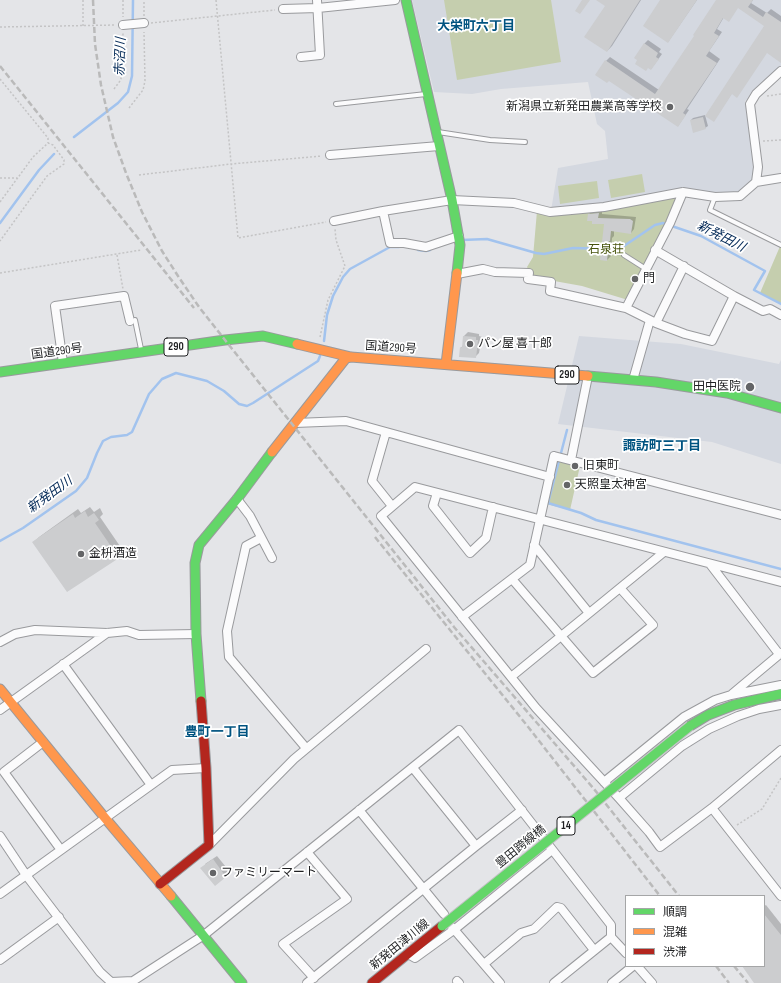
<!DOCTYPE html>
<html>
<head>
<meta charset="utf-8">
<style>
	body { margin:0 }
	#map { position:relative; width:781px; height:983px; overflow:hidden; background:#e4e5e8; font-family:"Sofia Sans Condensed","Noto Sans JP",sans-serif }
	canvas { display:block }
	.legend { position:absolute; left:625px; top:895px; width:140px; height:72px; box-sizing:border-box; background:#fff; border:1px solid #a5a6a7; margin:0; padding:5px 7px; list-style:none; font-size:12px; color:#1f2022 }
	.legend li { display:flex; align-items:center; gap:8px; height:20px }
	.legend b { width:20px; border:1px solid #a5a6a7 }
</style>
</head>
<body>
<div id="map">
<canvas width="781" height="983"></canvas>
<ul class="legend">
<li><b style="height:5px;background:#63d668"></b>順調</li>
<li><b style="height:5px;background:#ff974d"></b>混雑</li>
<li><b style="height:5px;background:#b3261e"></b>渋滞</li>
</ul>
</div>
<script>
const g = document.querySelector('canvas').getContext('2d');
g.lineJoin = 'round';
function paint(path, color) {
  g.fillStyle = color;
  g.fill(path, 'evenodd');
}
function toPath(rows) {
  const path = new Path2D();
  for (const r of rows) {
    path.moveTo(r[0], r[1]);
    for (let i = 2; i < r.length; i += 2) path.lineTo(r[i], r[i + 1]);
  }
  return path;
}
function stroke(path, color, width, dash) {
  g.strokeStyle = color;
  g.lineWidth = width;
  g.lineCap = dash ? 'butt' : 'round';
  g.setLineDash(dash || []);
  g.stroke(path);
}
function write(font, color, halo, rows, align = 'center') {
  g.font = font + ' "Sofia Sans Condensed","Noto Sans JP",sans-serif';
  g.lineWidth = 3.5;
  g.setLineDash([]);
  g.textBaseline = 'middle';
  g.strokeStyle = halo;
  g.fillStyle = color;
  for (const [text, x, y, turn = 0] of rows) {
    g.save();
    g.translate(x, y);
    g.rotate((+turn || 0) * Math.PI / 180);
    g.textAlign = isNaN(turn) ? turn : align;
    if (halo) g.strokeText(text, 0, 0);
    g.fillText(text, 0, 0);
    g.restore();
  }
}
paint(toPath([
	[412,0,781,0,781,69,745,101,752,154,754,181,738,195,701,192,551,211,558,168,608,159,605,131,597,124,588,82,501,89,472,94,434,92],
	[579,336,681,344,779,364,781,360,781,464,712,442,558,424]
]), '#d4d8e0');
paint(toPath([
	[444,0,551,0,561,62,457,80],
	[642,174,645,192,611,198,608,180],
	[597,181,599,198,560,204,558,186],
	[681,193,628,300,582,286,532,277,527,267,533,257,537,211,548,213],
	[781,244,781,304,760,293],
	[557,460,580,466,570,510,546,504]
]), '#c5ceae');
paint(toPath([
	[598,0,641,0,612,46,607,51,606,5],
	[662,0,697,0,668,42],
	[717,0,753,0,751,3,767,13,771,9,781,16,781,61,767,52,732,93,714,120,765,25,738,7,724,17,717,29,722,32,709,51,720,59,687,109,689,110,678,126,606,61,610,57,659,90,696,36],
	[648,40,661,49,659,52,662,54,651,69,638,60,644,44],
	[705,115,708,126,705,128,691,120,693,118],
	[602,210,602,214,636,217,634,229,631,233,614,230,614,236,612,238,611,256,607,260,605,223,589,214,593,211],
	[468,332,479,334,479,336,482,337,479,353,475,357,461,348,463,345,464,336],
	[90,507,94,512,100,508,103,514,100,517,124,552,119,557,67,591,34,542,39,537,78,509,81,513],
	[217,856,230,872,215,885,205,864],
	[766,905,781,924,781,983,756,983,743,966,764,966,764,906]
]), '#0003');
stroke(toPath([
	[74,137,118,103,128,92,132,76,133,0],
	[0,223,39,170,54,154],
	[462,240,487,239,536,253,544,254,573,248,613,249,621,248,655,225,663,223,701,236,765,271,754,290,781,304],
	[418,250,426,251,430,250],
	[324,341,327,315,333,296,343,277,350,269,390,247,399,247],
	[567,430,548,503,581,513,596,520,781,569],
	[0,541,23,528,76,491,87,478,97,453,103,441,111,437,127,435,132,432,149,394,162,379,176,373,207,381,224,391,239,404,247,406,253,403,318,361,320,356]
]), '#a2c3ee', 2.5);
paint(toPath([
	[582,0,590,0,580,14,575,11],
	[596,0,640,0,607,52,584,37,605,6],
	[660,0,697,0,668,43,643,26],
	[716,0,753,0,748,7,763,17,766,12,781,22,781,63,767,53,737,98,732,94,714,122,705,116,764,26,738,8,729,22,723,18,714,33,719,36,706,56,717,63,683,113,686,115,678,127,609,81,607,83,595,75,605,60,655,94,694,36,693,35],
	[644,43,658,53,656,57,659,59,651,70,648,68,646,71,635,64,637,60,634,58],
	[703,117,706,129,693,133,690,120],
	[599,213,598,218,630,219,633,221,631,234,611,231,610,241,609,241,607,261,600,260,604,224,592,224,592,221,587,221,588,214],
	[463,336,476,337,476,340,478,340,476,358,459,357,460,347,462,348],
	[85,511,88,517,94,513,99,520,95,523,119,558,67,592,32,542,73,514,75,518],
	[213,859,226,877,215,886,200,868],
	[764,914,781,935,781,983,754,983,742,966,764,966]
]), '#cccdcf');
const lane = toPath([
	[336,104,426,94],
	[438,132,490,140,525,142],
	[715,197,710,210,781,245],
	[624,255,646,269],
	[135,320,141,349]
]);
const street = toPath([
	[283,9,318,8,395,0],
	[123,25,144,23],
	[301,57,320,55,317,0],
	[330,155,439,146],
	[756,182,758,167,750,104,756,94,781,71],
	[683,192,670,223,626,308,656,323,685,334,712,341,734,296,763,311,770,309,781,315],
	[383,211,390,243,404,243,426,247,459,236],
	[334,221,383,211,452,200,514,203,550,212,604,207,683,192,715,197,740,196,756,182,781,178],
	[655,250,734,296],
	[457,274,483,269,495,272,529,273,528,279,551,282,550,291,626,308],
	[656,323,684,266],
	[63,363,55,306,124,296,130,321],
	[633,380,650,320],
	[295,423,346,421,550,477],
	[386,432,372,481,392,506],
	[571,460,588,376],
	[437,493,433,506,470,553,486,538,493,507],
	[237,499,250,516,272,558],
	[261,538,246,546,227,631,229,657,306,748],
	[534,545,589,613],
	[710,564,779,654],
	[512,579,593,673,653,625,620,588],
	[781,582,415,487,381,516,536,708,619,798,649,832,660,847,712,808,781,750],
	[462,617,530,565,554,456,781,515],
	[0,642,15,634,35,630,107,633,127,631,139,635,196,634],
	[63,664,151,785],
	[511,677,664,552],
	[732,694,781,653],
	[0,710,107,633],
	[43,742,4,772,61,850],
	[413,768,476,846],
	[604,782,684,717,715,700,731,695,781,685],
	[619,798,682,746,709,729,738,716,759,709,781,705],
	[712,808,781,896],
	[359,810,444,914],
	[0,836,26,875,100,972,111,982,133,981,204,935,459,730,611,925,611,937,626,953],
	[209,845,294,759,426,649],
	[307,852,347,899,283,944,314,978],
	[0,894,172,770,206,768],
	[452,927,500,983],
	[408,954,415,958,455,929,552,850],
	[0,960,59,917],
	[484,964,521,933,534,929,557,907,561,908,594,950],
	[637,966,652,983],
	[457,981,459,983],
	[307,983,476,846,522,810],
	[554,983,611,937],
	[612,983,633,966]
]);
const fast = toPath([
	[406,0,452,200,460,245,457,273],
	[0,372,225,340,263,336,297,344],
	[588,376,656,382,727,393,781,408],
	[201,701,196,634,195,563,199,545,237,499,272,452],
	[690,726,708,715,734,705,781,694],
	[171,896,242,983]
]);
const slow = toPath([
	[297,344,351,357,588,376],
	[446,364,457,273],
	[272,452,346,358,351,357],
	[0,689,105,818,171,896]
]);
const jam = toPath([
	[160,884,209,845,206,768,201,701],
	[372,983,442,926]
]);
stroke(lane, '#999a9d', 6);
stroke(street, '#999a9d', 10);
stroke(fast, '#999a9d', 11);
stroke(slow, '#999a9d', 11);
stroke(jam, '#999a9d', 11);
stroke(toPath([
	[123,0,123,17],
	[216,0,238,238,326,222],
	[144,16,144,0],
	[151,23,275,10],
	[83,26,83,0],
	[0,27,116,25],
	[0,79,48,138,48,143],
	[114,89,120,81,122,76,123,33],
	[767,96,781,94],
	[129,108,143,90,145,81,144,32],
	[763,141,781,140],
	[139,175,231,164,322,156],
	[0,178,17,178],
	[0,202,33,157,48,143,53,145,64,160,64,164,47,176,0,241],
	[117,255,123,289],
	[0,273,141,250],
	[320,337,328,300,345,266,336,240,335,229],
	[737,825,762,809,781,778]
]), '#c4c4c5', 1.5, [2, 2]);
stroke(lane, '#fbfbfc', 4);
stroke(street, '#fbfbfc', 8);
stroke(fast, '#63d668', 9);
stroke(slow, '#ff974d', 9);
stroke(jam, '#b3261e', 9);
stroke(toPath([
	[93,0,95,44,101,85,113,137,126,173,142,212,162,251,178,276,199,307,225,340,454,627,594,789,679,896],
	[0,66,194,308],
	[375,537,529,728,660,896],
	[716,966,729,983],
	[734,966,748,983]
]), '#bababa', 2.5, [6, 3]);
const fastBridge = toPath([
	[442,926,690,726]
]);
stroke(fastBridge, '#c0c0c2', 11, []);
stroke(fastBridge, '#63d668', 9);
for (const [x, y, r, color] of [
	[670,107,4,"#646567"],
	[635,279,4,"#646567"],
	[470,344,4,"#646567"],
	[750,387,5,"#646567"],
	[575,466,4,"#646567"],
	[567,485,4,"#646567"],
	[81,554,4,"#646567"],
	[213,873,4,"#646567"]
]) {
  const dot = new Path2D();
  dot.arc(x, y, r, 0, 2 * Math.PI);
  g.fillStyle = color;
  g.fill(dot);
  stroke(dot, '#fff', 1.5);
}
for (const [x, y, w] of [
	[176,347,24],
	[567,375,24],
	[566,826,18]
]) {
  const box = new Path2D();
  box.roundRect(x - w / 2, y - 9, w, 18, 3);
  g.fillStyle = '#fff';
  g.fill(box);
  stroke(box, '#1f2022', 1);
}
write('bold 11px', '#1f2022', null, [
	["290",176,347],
	["290",567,375],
	["14",566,826]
]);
write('12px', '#1f2022', '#fff', [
	["新潟県立新発田農業高等学校",662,107,"right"],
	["門",643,279],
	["パン屋 喜十郎",478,344],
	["田中医院",741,387,"right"],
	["旧東町",583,466],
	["天照皇太神宮",575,485],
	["金枡酒造",89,554],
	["ファミリーマート",221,873]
], 'left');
write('12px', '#47540c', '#fff', [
	["石泉荘",606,250]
]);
write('12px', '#1f2022', '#fff', [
	["国道290号",391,348,4],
	["国道290号",57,352,-8],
	["豊田跨線橋",521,847,-39],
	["新発田津川線",400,945,-39]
]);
write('bold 13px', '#005380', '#fff', [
	["大栄町六丁目",476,27],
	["諏訪町三丁目",662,447],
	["豊町一丁目",217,733]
]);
write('italic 13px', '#022856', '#fff', [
	["赤沼川",121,57,-88],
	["新発田川",721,237,27],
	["新発田川",50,495,-36]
]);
</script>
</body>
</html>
